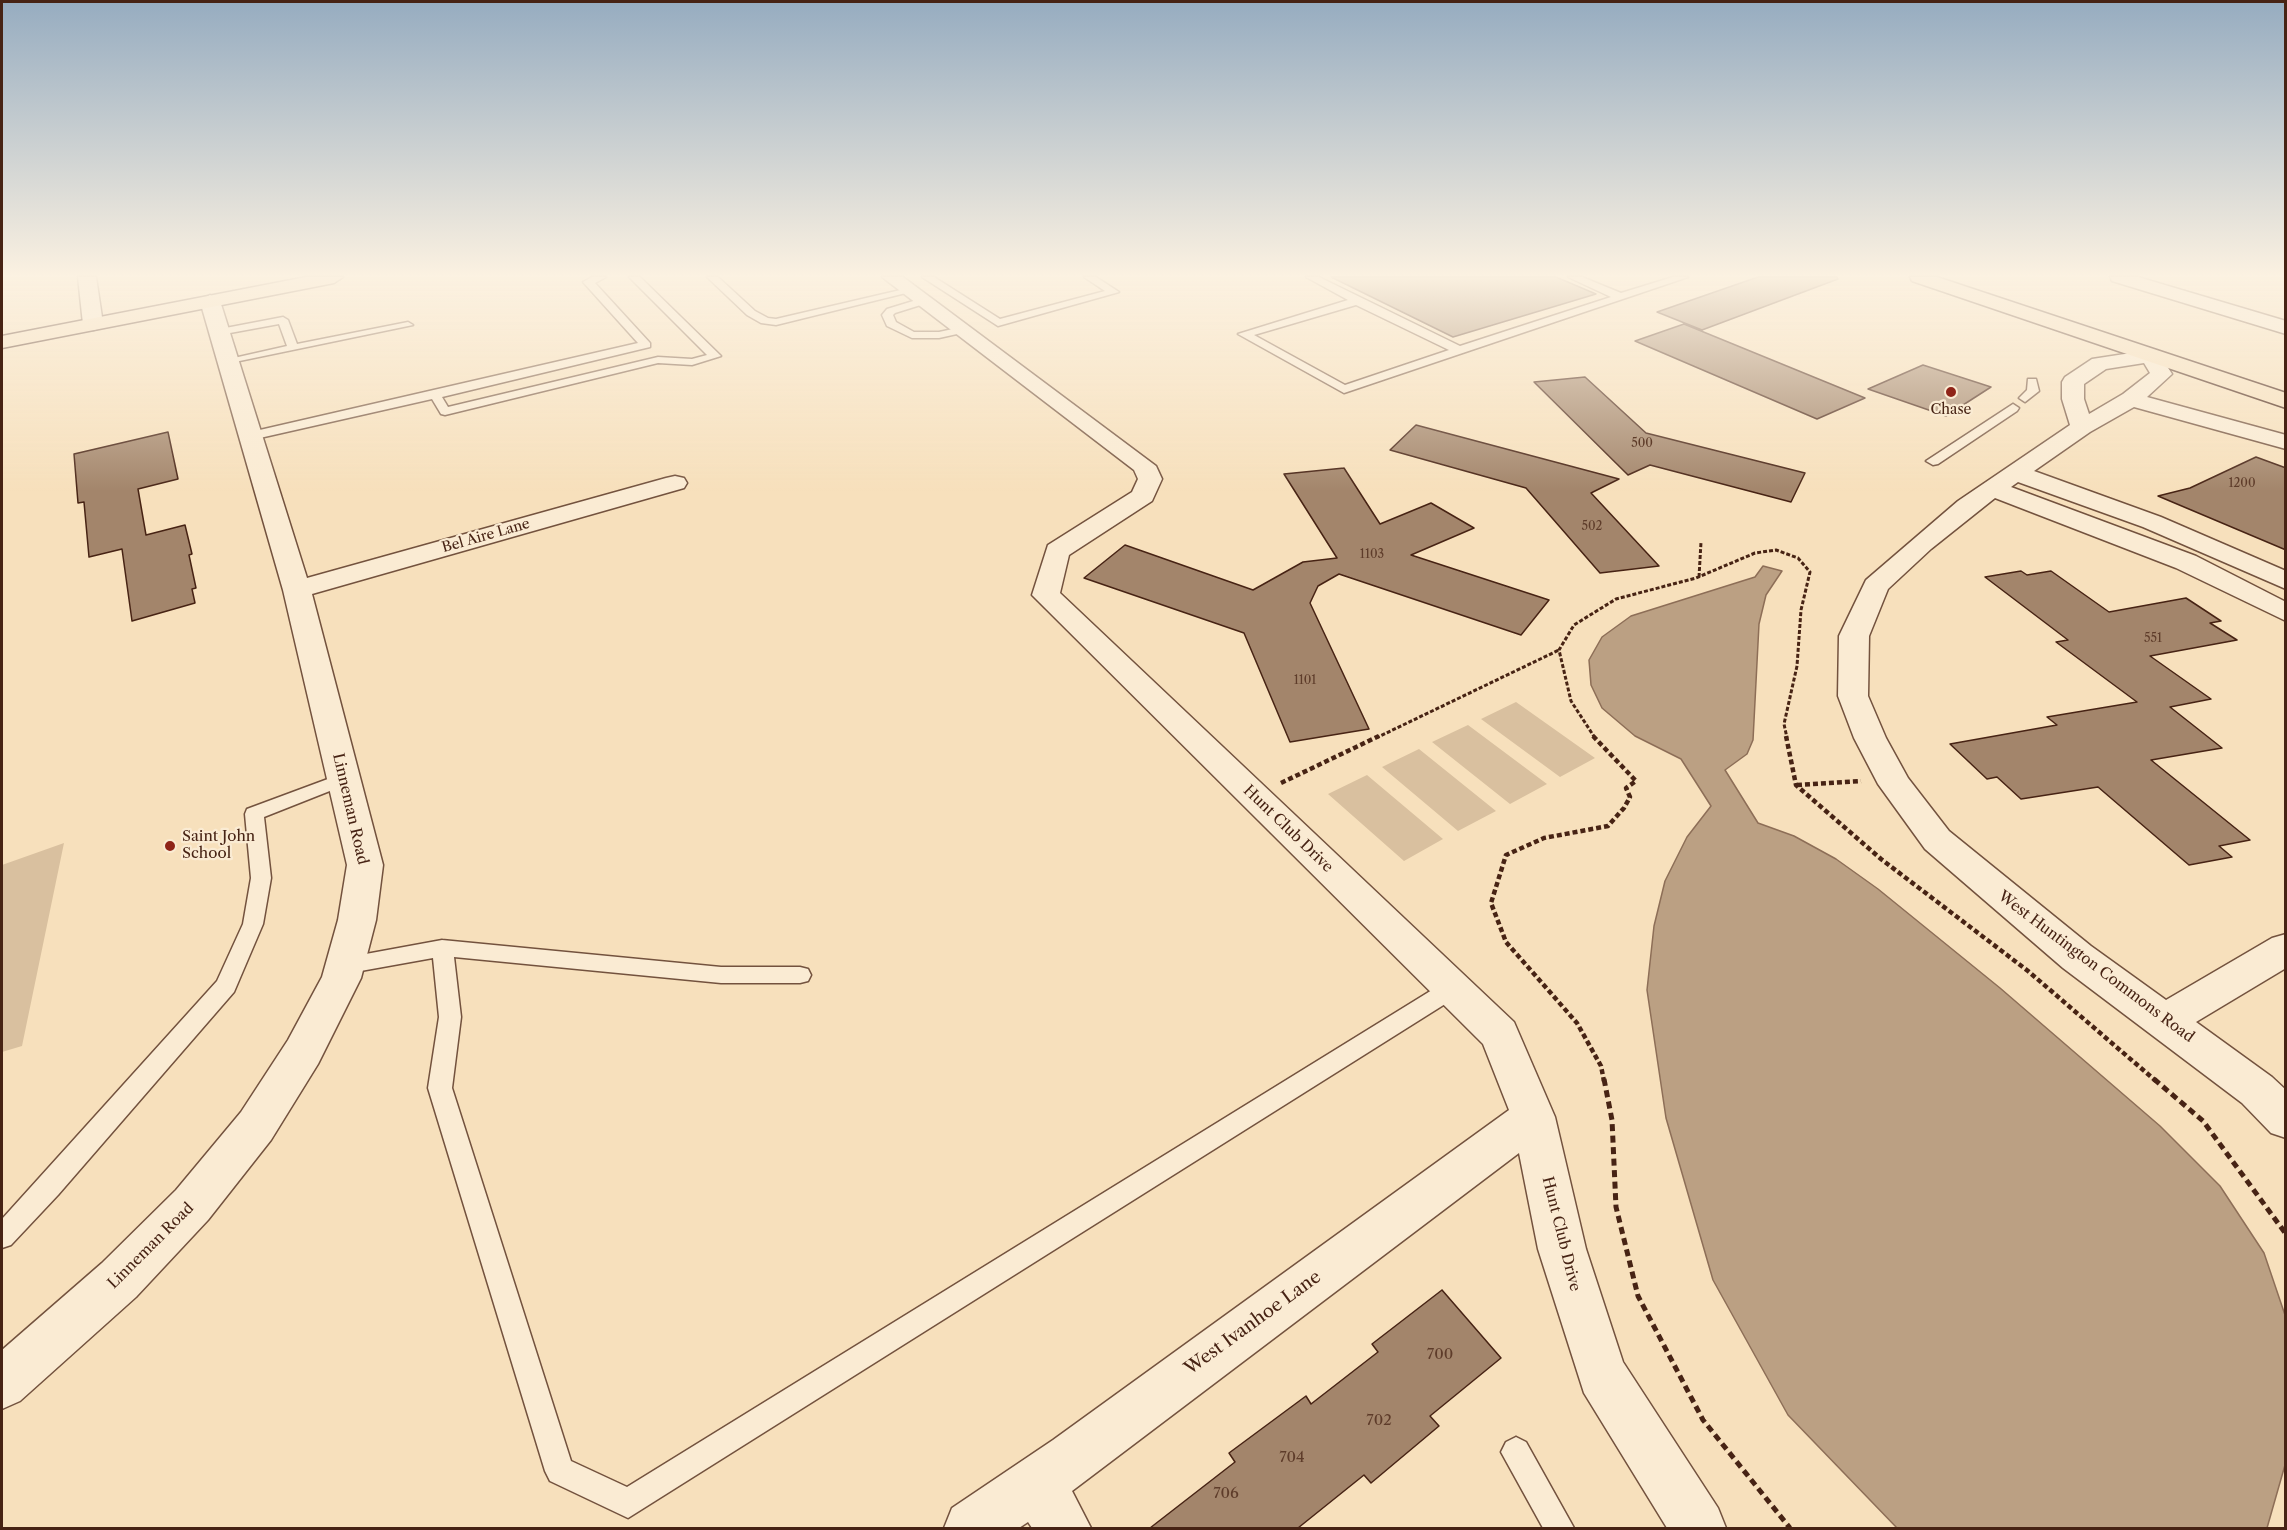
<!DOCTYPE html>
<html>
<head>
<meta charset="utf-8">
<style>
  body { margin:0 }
  #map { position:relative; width:2287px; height:1530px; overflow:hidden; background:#f7e0bc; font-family:"Libre Caslon Text",serif }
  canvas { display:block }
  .frame { position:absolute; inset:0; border:3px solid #472314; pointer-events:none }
</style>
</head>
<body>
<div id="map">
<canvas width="2287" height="1530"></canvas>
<div class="frame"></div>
</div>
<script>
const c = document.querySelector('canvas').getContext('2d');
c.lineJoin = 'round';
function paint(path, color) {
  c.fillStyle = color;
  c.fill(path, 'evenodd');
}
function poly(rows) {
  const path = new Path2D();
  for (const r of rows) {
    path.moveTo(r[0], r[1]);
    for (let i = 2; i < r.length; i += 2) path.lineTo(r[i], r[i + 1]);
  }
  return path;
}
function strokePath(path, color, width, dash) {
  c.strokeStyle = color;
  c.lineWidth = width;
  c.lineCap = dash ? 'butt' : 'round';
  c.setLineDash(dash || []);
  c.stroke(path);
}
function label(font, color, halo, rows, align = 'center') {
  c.font = font + ' "Libre Caslon Text",serif';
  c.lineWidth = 4.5;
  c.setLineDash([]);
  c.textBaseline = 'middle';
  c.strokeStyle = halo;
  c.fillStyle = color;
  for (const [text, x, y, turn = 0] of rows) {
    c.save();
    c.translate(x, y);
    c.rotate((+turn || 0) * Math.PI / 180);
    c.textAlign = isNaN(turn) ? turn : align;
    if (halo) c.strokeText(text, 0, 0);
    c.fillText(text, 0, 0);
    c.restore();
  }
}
const green = poly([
  [1516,702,1595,758,1560,777,1481,719],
  [1468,725,1547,784,1510,804,1432,742],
  [1419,749,1496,811,1458,831,1382,767],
  [1367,775,1443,839,1404,861,1328,794],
  [64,843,22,1046,2,1052,2,865]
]);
const water = poly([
  [1763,566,1782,571,1766,595,1759,624,1753,740,1747,754,1725,770,1758,823,1794,836,1836,859,1878,889,2000,988,2160,1126,2220,1186,2264,1253,2285,1315,2285,1465,2267,1528,1897,1528,1788,1415,1713,1280,1666,1118,1647,990,1654,926,1665,881,1687,837,1711,806,1681,759,1635,736,1602,708,1591,685,1589,660,1602,637,1631,616,1755,577,1763,566]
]);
const building = poly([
  [1331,277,1556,277,1596,294,1453,337,1331,277],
  [1758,277,1837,277,1838,279,1702,330,1657,312,1758,277],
  [1684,324,1865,398,1817,419,1635,341,1684,324],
  [1923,365,1991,387,1946,416,1868,389,1923,365],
  [1585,377,1646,433,1805,473,1791,502,1650,465,1628,475,1534,382,1585,377],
  [1416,425,1619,479,1591,493,1659,566,1600,573,1526,488,1390,450,1416,425],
  [168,432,178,479,138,489,146,535,185,525,192,554,189,555,196,588,192,589,195,603,132,621,122,549,89,557,84,502,78,503,74,454,168,432],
  [2256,457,2286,468,2286,550,2158,496,2190,488,2256,457],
  [1344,468,1380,524,1431,503,1474,528,1411,555,1549,600,1521,635,1339,574,1318,586,1310,603,1369,729,1290,742,1244,633,1084,578,1125,545,1253,590,1303,562,1337,558,1284,474,1344,468],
  [2021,571,2027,575,2051,571,2109,612,2186,598,2221,621,2210,623,2237,640,2150,656,2211,699,2170,707,2222,748,2151,760,2250,840,2219,846,2232,857,2189,865,2098,787,2021,799,1997,777,1987,779,1950,744,2057,725,2047,717,2137,702,2056,642,2068,640,1985,577,2021,571],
  [1442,1290,1501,1358,1430,1416,1439,1426,1371,1483,1364,1475,1298,1528,1150,1528,1235,1462,1229,1453,1306,1396,1311,1404,1378,1352,1372,1344,1442,1290]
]);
const pathFar2 = poly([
  [1699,577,1701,542],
  [1376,738,1559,650],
  [1595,738,1571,701,1559,650,1574,625,1616,599,1696,578,1755,553,1776,550,1798,558,1810,572,1801,610,1797,666,1784,724,1787,738]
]);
const pathFar1 = poly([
  [1593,736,1636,781,1626,788,1630,797,1624,808,1608,826,1544,838,1506,855,1491,903,1506,942,1577,1023,1601,1066,1604,1081],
  [1786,736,1796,785,1881,859,2028,971,2156,1081],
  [1281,783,1379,736],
  [1797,785,1861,781]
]);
const path = poly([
  [1604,1079,1612,1120,1616,1207,1638,1296,1703,1420,1790,1528],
  [2154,1079,2203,1121,2286,1234]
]);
const lane = poly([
  [592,277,606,277,595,283,650,343,650,347,442,397,448,407,658,357,692,359,707,355,629,277,640,277,721,356,692,365,658,363,445,415,441,414,432,399,251,440,245,436,251,432,638,343,583,282,592,277],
  [707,277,718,277,755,311,768,318,776,319,909,288,914,291,776,325,761,323,747,315,707,277],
  [922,277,934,277,1000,319,1105,291,1084,277,1096,277,1119,292,998,326,922,277],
  [1306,277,1319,277,1460,346,1611,297,1568,277,1582,277,1621,293,1673,277,1688,277,1344,393,1238,334,1348,300,1306,277],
  [1356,305,1449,350,1345,385,1254,335,1356,305],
  [923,298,928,301,927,303,895,313,893,315,896,322,914,332,939,332,962,327,968,330,966,332,939,338,912,338,887,326,882,315,887,309,923,298],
  [283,317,288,320,297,344,408,322,413,325,225,364,225,360,287,346,279,324,219,335,215,334,215,330,283,317],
  [2028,379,2036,379,2039,391,2025,402,2019,398,2027,390,2028,379],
  [2013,404,2019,408,2017,411,1938,464,1933,465,1926,461,2013,404],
  [344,773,350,775,353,779,350,783,264,817,271,878,263,924,234,992,58,1195,11,1245,2,1248,2,1219,217,981,243,924,251,878,245,814,247,809,344,773],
  [442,940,721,967,800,967,808,969,811,975,808,981,800,983,721,983,454,957,461,1017,452,1088,571,1461,627,1487,1445,982,1453,979,1461,982,1464,988,1461,994,628,1518,550,1481,545,1471,428,1088,439,1017,433,958,344,974,336,972,333,966,336,960,344,958,442,940],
  [1516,1437,1526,1442,1574,1528,1543,1528,1501,1452,1506,1442,1516,1437]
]);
const street = poly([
  [78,277,96,277,103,324,100,328,93,330,86,328,83,324,78,277],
  [882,277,903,277,1156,466,1162,479,1152,501,1069,555,1060,593,1514,1022,1555,1117,1586,1249,1623,1362,1718,1508,1726,1528,1667,1528,1584,1393,1538,1249,1519,1153,1072,1491,1091,1528,1032,1528,1028,1522,1019,1528,944,1528,952,1508,1053,1440,1509,1110,1483,1044,1032,595,1048,545,1132,492,1138,479,1134,470,882,277],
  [2110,277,2138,277,2286,321,2286,334,2112,281,2110,277],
  [210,295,220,301,307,578,666,478,675,476,684,478,687,483,684,488,312,594,383,865,376,920,361,978,318,1064,271,1140,208,1220,136,1297,20,1401,2,1409,2,1350,102,1263,176,1190,241,1112,288,1040,322,977,338,920,347,865,283,590,200,301,210,295],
  [2151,350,2158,352,2172,374,2147,397,2286,435,2286,449,2134,407,2090,432,2034,471,2161,517,2286,571,2286,589,2143,527,2018,482,2011,487,2196,556,2286,602,2286,621,2176,568,1995,498,1931,549,1888,589,1869,636,1868,696,1886,738,1908,778,1949,831,2091,946,2166,1000,2272,938,2286,934,2286,968,2196,1022,2272,1077,2286,1090,2286,1138,2271,1133,2242,1103,2063,968,1925,849,1878,784,1854,738,1838,696,1839,636,1866,580,1958,501,2070,425,2062,399,2062,382,2065,377,2092,359,2151,350],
  [2144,363,2150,373,2123,394,2089,414,2084,399,2084,384,2106,369,2144,363]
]);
const primary = poly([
  [306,277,343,277,334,283,2,348,2,336,306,277],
  [1910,277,1937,277,2286,393,2286,408,1912,281,1910,277]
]);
const markers = [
  [1951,392,6,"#8f2418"],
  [170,846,6,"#8f2418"]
];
const numberNames = [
  ["500",1642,444],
  ["1200",2242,484],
  ["502",1592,527],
  ["1103",1372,555],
  ["551",2153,639],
  ["1101",1305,681]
];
const farPoinames = [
  ["Chase",1951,410]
];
const farStreetnames = [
  ["Bel Aire Lane",486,536,-16]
];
const streetNames = [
  ["Linneman Road",350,809,77],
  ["Hunt Club Drive",1288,829,44],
  ["West Huntington Commons Road",2096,967,37],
  ["Hunt Club Drive",1561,1234,76],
  ["Linneman Road",151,1246,-45]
];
const poiNames = [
  ["Saint John",182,837],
  ["School",182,854]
];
const nearNumbernames = [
  ["700",1440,1355],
  ["702",1379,1421],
  ["704",1292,1458],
  ["706",1226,1494]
];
const nearStreetnames = [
  ["West Ivanhoe Lane",1253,1323,-36]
];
paint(green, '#d9c09f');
paint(water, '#bba083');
strokePath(water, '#8d6e57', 1.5);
paint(building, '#a3856b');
strokePath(building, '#472314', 1.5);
strokePath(lane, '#73523e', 3);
strokePath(street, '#73523e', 3);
strokePath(primary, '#472314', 3);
strokePath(pathFar2, '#472314', 3, [4, 2]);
strokePath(pathFar1, '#472314', 4.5, [5, 3]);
strokePath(path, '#472314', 5, [7, 4.5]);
paint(lane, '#faebd3');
paint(street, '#faebd3');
paint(primary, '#f7e0bc');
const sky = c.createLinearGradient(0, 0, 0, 491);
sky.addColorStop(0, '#96acc0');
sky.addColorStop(0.56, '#fbf1e1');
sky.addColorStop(1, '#fbf1e100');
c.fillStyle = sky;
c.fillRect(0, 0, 2287, 491);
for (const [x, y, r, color] of markers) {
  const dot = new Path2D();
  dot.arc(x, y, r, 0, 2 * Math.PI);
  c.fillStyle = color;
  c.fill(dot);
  strokePath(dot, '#faebd3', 2);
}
label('12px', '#5e3c2a', null, numberNames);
label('14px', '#472314', '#faebd3', farPoinames);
label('14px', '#472314', '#faebd3', farStreetnames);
label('15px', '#472314', '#faebd3', streetNames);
label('15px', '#472314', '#faebd3', poiNames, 'left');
label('15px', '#5e3c2a', null, nearNumbernames);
label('18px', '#472314', '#faebd3', nearStreetnames);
</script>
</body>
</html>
